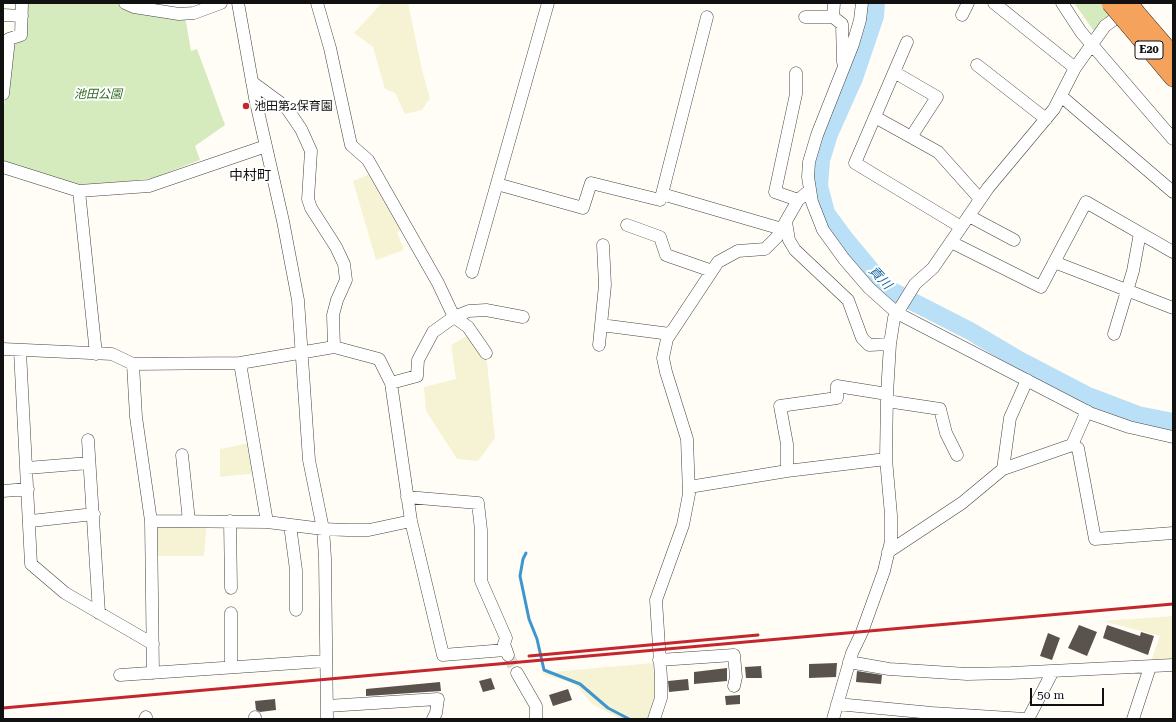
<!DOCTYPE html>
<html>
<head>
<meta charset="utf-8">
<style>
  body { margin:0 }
  #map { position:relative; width:1176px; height:722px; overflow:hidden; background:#fffdf5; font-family:"Roboto Serif",serif }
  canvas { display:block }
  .frame { position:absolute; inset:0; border:4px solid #111; pointer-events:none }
  .scale { position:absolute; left:1030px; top:688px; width:74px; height:18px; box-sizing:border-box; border:2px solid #111; border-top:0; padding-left:5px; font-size:12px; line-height:14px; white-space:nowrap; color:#111; -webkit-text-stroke:3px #fff; paint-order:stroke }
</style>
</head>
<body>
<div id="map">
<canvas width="1176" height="722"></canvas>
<div class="frame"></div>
<div class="scale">50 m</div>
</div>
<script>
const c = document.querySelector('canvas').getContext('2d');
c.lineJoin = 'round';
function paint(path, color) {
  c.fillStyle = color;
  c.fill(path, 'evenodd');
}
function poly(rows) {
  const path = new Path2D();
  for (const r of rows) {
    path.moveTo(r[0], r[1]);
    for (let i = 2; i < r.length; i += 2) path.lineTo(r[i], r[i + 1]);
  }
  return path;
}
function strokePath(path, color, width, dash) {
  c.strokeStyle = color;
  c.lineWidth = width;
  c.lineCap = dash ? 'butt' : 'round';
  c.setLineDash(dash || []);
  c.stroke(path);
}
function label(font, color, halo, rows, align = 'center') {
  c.font = font + ' "Roboto Serif","Noto Sans JP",serif';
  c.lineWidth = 4;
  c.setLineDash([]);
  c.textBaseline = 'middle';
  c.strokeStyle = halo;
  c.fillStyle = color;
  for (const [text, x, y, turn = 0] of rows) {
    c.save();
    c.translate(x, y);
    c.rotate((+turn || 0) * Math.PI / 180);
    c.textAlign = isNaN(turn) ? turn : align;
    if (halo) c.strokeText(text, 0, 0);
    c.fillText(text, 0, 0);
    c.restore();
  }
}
const farmland = poly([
  [382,3,408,3,422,70,430,98,422,110,405,114,395,93,385,89,373,47,354,33],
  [375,172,407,228,397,232,404,250,376,260,353,181],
  [472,333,486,353,495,438,478,461,457,459,426,411,424,387,456,379,451,345],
  [254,442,259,473,220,477,220,449],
  [151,521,207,521,204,556,151,556],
  [1173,616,1173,659,1151,661,1160,636,1103,621],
  [653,663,656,696,648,719,618,718,592,704,578,687,572,683,540,673]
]);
const green = poly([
  [25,3,114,3,136,12,185,16,191,51,197,49,225,125,195,146,200,160,153,178,79,188,7,163,3,160,3,115,11,47,24,39],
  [1074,3,1128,3,1094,31]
]);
const stream = poly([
  [526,553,523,559,520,576,529,619,537,639,544,670,580,684,608,708,629,719]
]);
const river = poly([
  [876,3,875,16,854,78,829,134,821,160,819,186,826,213,845,239,886,288,970,331,1019,360,1088,396,1138,415,1173,422]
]);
const building = poly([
  [1079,625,1097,632,1087,656,1068,648],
  [1107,625,1140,636,1141,632,1154,636,1148,655,1103,638],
  [1048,633,1060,638,1052,660,1040,656],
  [837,663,836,677,809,678,809,664],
  [761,666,762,678,746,678,745,667],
  [727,668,727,681,694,684,694,672],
  [857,671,882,675,881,684,856,682],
  [491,678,495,689,483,692,479,681],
  [688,679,689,690,669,692,668,681],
  [440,682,441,691,366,696,366,689],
  [568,689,572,700,553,706,549,695],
  [740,695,740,704,726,705,725,696],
  [275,699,276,710,260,712,256,710,255,701]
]);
const minorTunnel = poly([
  [508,655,517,673]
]);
const minor = poly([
  [125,3,134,7,179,14,194,13,221,3],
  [238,3,255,98,283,221,298,300,309,460,323,529,325,558,327,719],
  [317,3,330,48,351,145,368,160,438,283,454,317,468,327,486,353],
  [862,3,860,20,853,44,817,135,809,162,808,177,812,202,823,230,844,259,869,288,897,313,1092,414,1129,427,1173,437],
  [994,3,1075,68],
  [1062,3,1081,32,1173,139],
  [3,15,22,16],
  [962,15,968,3],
  [805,17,833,17,842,24,843,62],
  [833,17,834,3],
  [907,42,855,163,961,227],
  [977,65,1046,119],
  [894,72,937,97,911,137],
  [796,73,796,94,775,192,798,200],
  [252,82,286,107,301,129,311,151,308,199,311,208,336,247,344,264,346,280,337,300,333,315,334,347],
  [3,94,9,39,21,35,22,3],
  [1061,96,1173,192],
  [875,117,938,152,980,199],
  [3,167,79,191,149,186,266,146],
  [497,184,583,208,591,183,660,200,662,194,782,229],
  [79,191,96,354],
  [662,194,707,17],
  [969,216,1014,240],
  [786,222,789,240,795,250,848,300,862,338,869,345,890,344],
  [627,225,660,237,666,255,712,271],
  [951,242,1041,287,1086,202,1173,252],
  [1054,262,1173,308],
  [472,272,548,3],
  [601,325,670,334],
  [1114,334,1133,271,1140,233],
  [599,345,605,285,603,245],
  [3,349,112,354,133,364,240,363,334,347,379,359,391,383,411,521,443,655,505,650],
  [20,351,31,564,65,593,153,644],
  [240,363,267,522],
  [133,364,136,417,151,521,153,673],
  [391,383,417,376,418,360,433,332,454,317,469,311,486,310,523,317],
  [887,401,940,409,946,433,957,455],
  [88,440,99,613],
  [1072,445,1087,411],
  [182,455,189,521],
  [27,468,89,463],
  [1003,469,1072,445,1078,448,1095,539,1173,533],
  [787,471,787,444,780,406,837,398,837,386,887,394],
  [689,487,787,471,886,459],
  [3,491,28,489],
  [407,497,478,503,481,530,481,581,506,638,504,644,508,655],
  [31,521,94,514],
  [151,521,267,522,323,529,347,530,369,530,411,521],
  [230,521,231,588],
  [290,525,296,570,296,610],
  [888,552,962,503,1003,469,1010,418,1027,380],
  [231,613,231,667],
  [659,660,734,655,736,677,734,686],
  [849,662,889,669,967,674,1011,673,1173,665],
  [517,673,536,706,536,719],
  [120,675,325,661],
  [837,704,932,713,1025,719],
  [327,706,438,699,436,713,433,719],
  [255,717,255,719],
  [145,719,146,717],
  [654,719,661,698,661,678,656,600,683,525,689,494,687,439,666,372,663,358,667,339,718,262,738,251,765,249,777,237,798,200,809,191],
  [833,719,852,653,862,632,884,571,891,541,891,515,886,459,887,394,890,344,894,318,915,284,933,268,988,188,1054,109,1075,68,1105,26,1126,11],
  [1028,719,1053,671],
  [1133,719,1150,667]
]);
const highway = poly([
  [1137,13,1173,55],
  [1126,22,1173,78]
]);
const rail = poly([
  [529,656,758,635],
  [3,708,1173,604]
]);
const highwayBridge = poly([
  [1110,3,1126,22],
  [1129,3,1137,13]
]);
const markers = [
  [246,106,4,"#c4262e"]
];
const shields = [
  [1149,50,28]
];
const shieldNames = [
  ["E20",1149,50]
];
const parkNames = [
  ["池田公園",98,94]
];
const poiNames = [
  ["池田第2保育園",254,106]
];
const waterNames = [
  ["貢川",880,278,47]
];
const quarterNames = [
  ["中村町",250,176]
];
paint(farmland, '#f6f3d4');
paint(green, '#d5ebbd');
strokePath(stream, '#3f96cf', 3);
strokePath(river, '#b9e0f7', 18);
paint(building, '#5a524d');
strokePath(minorTunnel, '#dbdad3', 12, [12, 6]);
strokePath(minor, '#444', 13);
strokePath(highway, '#222', 18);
strokePath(minor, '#fff', 12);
strokePath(highway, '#f5a25d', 17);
strokePath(rail, '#c4262e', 3);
strokePath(highwayBridge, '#222', 18, []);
strokePath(highwayBridge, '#f5a25d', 17);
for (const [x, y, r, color] of markers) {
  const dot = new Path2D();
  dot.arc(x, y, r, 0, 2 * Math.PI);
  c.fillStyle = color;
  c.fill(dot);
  strokePath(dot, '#fff', 1.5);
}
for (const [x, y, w] of shields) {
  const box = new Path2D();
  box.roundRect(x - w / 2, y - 9, w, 18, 3);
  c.fillStyle = '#fff';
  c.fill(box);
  strokePath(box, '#111', 1);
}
label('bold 11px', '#111', null, shieldNames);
label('italic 12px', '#2f6b1f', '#fff', parkNames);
label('12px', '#111', '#fff', poiNames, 'left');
label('italic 13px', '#1768a6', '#fff', waterNames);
label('14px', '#111', '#fff', quarterNames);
</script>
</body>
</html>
